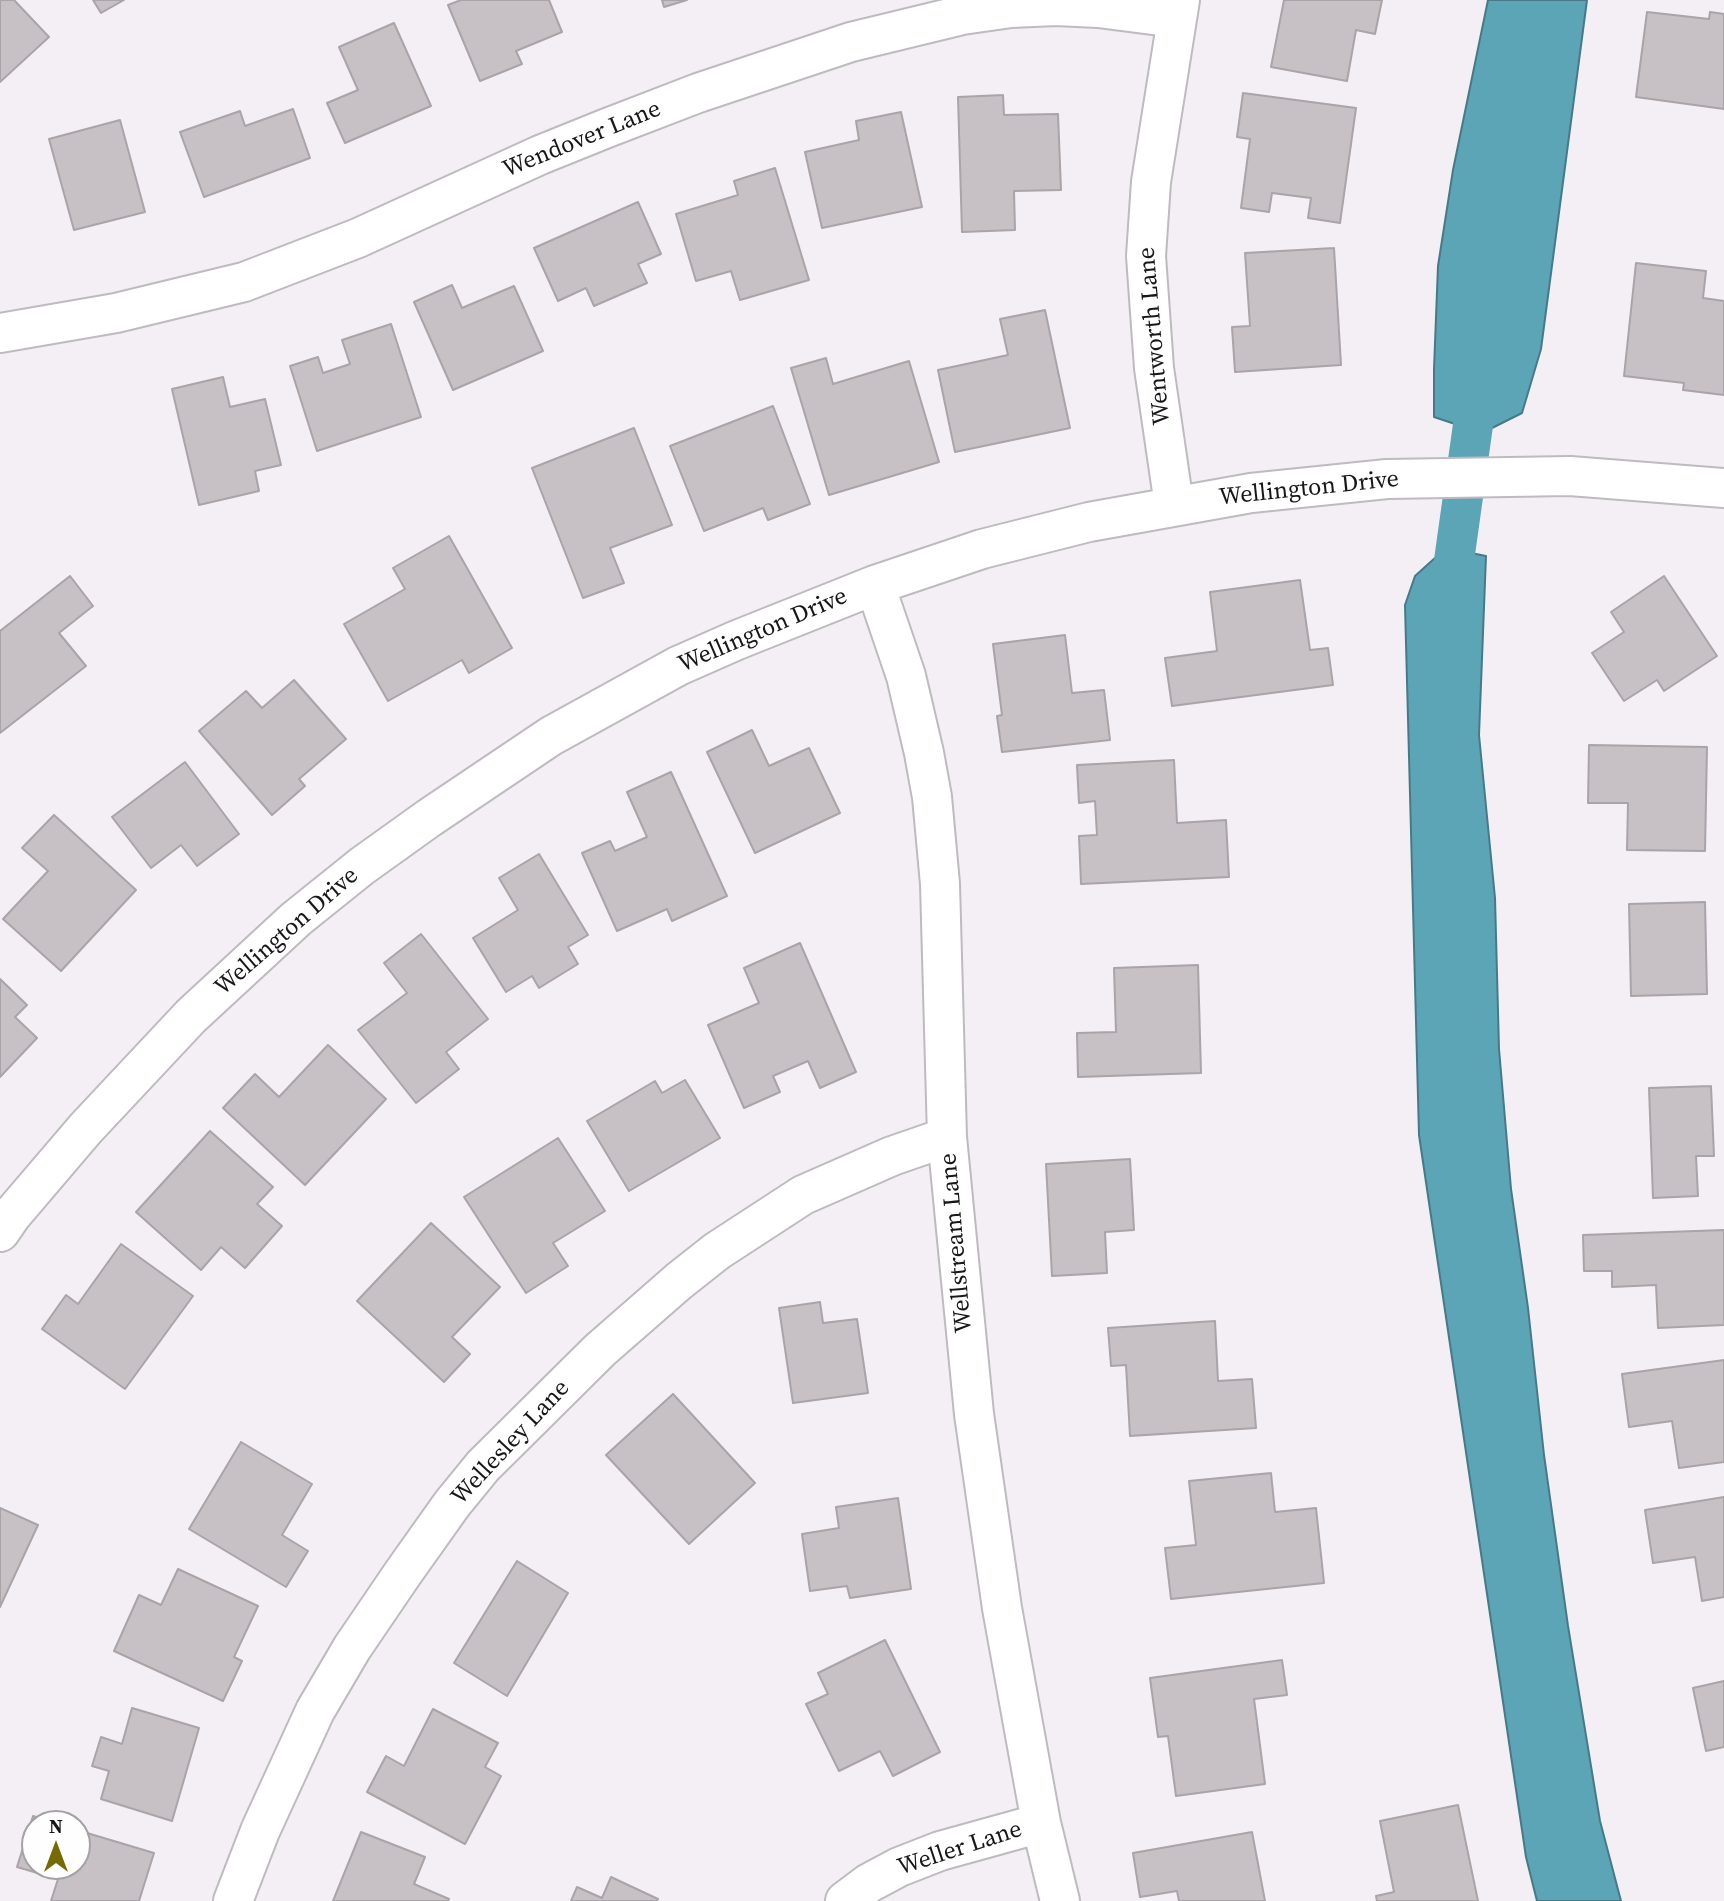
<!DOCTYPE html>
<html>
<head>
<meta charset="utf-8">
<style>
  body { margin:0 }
  #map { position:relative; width:1724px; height:1901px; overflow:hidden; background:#f4eff5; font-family:"Source Serif 4",serif }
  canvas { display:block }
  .north { position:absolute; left:21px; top:1810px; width:70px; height:70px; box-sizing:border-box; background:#fffeff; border:2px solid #a3a1a3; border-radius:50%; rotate:0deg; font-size:19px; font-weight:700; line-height:28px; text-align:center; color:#181618 }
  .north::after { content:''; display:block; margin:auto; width:24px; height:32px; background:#766a03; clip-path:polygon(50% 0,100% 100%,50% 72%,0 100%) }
</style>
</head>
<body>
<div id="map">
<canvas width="1724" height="1901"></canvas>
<div class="north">N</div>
</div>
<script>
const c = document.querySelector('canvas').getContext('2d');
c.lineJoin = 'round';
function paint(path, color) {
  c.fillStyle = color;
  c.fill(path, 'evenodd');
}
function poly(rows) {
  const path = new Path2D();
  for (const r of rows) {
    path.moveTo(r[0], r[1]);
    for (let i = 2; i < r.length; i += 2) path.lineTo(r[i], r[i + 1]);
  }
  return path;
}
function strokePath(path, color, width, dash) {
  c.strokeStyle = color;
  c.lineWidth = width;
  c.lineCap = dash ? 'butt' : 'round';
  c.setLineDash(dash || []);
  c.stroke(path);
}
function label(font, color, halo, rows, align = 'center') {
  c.font = font + ' "Source Serif 4",serif';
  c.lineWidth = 6;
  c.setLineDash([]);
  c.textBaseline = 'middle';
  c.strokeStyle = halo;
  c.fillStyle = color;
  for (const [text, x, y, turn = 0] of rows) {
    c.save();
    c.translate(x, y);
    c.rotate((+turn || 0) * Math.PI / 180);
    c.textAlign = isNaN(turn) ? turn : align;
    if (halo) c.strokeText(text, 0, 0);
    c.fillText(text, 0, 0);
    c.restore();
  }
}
const water = poly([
  [1488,0,1587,0,1541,349,1522,413,1482,433,1434,417,1434,369,1438,266,1453,170,1488,0],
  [1446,548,1486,556,1479,735,1495,898,1499,1049,1511,1189,1528,1308,1544,1455,1568,1626,1600,1821,1621,1901,1537,1901,1526,1857,1419,1135,1405,605,1415,576,1446,548]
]);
const canal = poly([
  [1452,605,1452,575,1480,375]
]);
const building = poly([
  [0,0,14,0,49,37,0,82,0,0],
  [93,0,124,0,101,13,93,0],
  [461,0,549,0,562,32,516,51,522,64,480,81,448,5,461,0],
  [662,0,687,0,664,7,662,0],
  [1284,0,1382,0,1375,34,1356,30,1347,81,1271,67,1284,0],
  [1647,12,1709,19,1710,12,1724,14,1724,109,1636,97,1647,12],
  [394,23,431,106,345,143,327,103,358,90,339,47,394,23],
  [1243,93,1356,108,1340,223,1308,218,1311,198,1272,193,1269,212,1241,208,1250,139,1237,137,1243,93],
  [1003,95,1004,115,1058,114,1061,190,1014,191,1015,230,962,232,958,97,1003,95],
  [293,109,310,158,204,197,180,132,240,111,245,126,293,109],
  [901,112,922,207,822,228,805,152,859,140,856,121,901,112],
  [120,120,145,212,74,230,49,139,120,120],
  [775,168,809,280,740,300,731,271,696,281,676,214,738,195,734,181,775,168],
  [638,202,661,254,638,264,647,283,594,306,586,288,558,301,534,248,638,202],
  [1334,248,1341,365,1235,372,1232,327,1250,326,1245,253,1334,248],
  [1636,263,1706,271,1703,298,1724,301,1724,395,1683,390,1684,383,1624,376,1636,263],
  [452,285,462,308,514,286,543,351,453,390,414,302,452,285],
  [1045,310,1070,428,955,452,938,370,1008,355,1000,319,1045,310],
  [391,324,421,417,317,451,290,366,318,357,323,373,350,364,342,340,391,324],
  [826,358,833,384,909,361,939,462,829,495,791,368,826,358],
  [223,377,230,407,265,399,281,465,255,471,259,491,199,505,172,389,223,377],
  [773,406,810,504,768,520,763,508,704,531,670,446,773,406],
  [634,428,672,525,610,548,624,583,583,598,532,468,634,428],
  [449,536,512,648,469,673,462,660,388,701,344,624,405,589,393,568,449,536],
  [70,576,93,606,59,633,86,666,0,733,0,631,70,576],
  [1664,576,1717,656,1664,691,1657,680,1624,701,1592,653,1624,632,1611,612,1664,576],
  [1300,580,1310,650,1328,648,1333,685,1172,706,1165,658,1217,651,1210,592,1300,580],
  [1065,635,1072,693,1104,690,1110,740,1002,752,997,716,1002,715,993,644,1065,635],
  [294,680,346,739,299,779,305,786,272,815,199,731,246,691,262,708,294,680],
  [752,730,769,766,809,748,840,813,755,853,707,752,752,730],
  [1589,745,1707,747,1705,851,1627,850,1628,803,1588,803,1589,745],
  [1174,760,1177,823,1226,820,1229,877,1081,884,1079,836,1097,835,1095,801,1079,803,1077,765,1174,760],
  [185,762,239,834,197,866,181,845,151,868,112,817,185,762],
  [671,772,727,896,672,921,667,909,617,931,582,853,610,841,615,851,647,837,627,792,671,772],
  [54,815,136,890,61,971,3,919,48,871,22,848,54,815],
  [539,854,588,935,568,947,578,964,539,988,532,976,506,992,473,938,518,910,499,878,539,854],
  [1705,902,1707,994,1631,996,1629,904,1705,902],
  [421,934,488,1019,446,1052,459,1069,416,1103,358,1030,407,993,384,963,421,934],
  [800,943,856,1072,820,1088,808,1061,773,1076,780,1092,744,1108,708,1025,759,1003,744,968,800,943],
  [1198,965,1201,1073,1078,1077,1077,1033,1116,1032,1114,968,1198,965],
  [0,979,27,1005,15,1017,37,1038,0,1077,0,979],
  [328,1045,386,1099,305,1185,223,1108,255,1074,279,1097,328,1045],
  [685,1080,720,1138,629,1191,587,1121,655,1081,662,1093,685,1080],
  [1711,1086,1714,1156,1696,1156,1698,1196,1653,1198,1649,1088,1711,1086],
  [210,1131,273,1187,257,1204,282,1226,245,1268,221,1247,201,1270,136,1212,210,1131],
  [558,1138,605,1211,553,1243,568,1266,526,1293,464,1197,558,1138],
  [1130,1159,1134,1230,1105,1232,1107,1273,1052,1276,1046,1164,1130,1159],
  [431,1223,500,1287,452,1337,470,1354,444,1382,357,1301,431,1223],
  [1724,1230,1724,1325,1658,1328,1656,1285,1612,1287,1612,1271,1584,1271,1583,1235,1724,1230],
  [121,1244,193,1296,125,1389,42,1329,66,1295,78,1304,121,1244],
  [820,1302,823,1323,857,1319,868,1393,793,1403,779,1308,820,1302],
  [1215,1321,1218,1381,1252,1379,1256,1428,1130,1436,1126,1365,1111,1366,1108,1328,1215,1321],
  [1724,1360,1724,1462,1679,1468,1672,1421,1629,1427,1622,1374,1724,1360],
  [673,1394,755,1483,689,1544,606,1455,673,1394],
  [241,1442,312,1484,282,1535,308,1551,286,1587,189,1529,241,1442],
  [1271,1473,1275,1512,1316,1508,1324,1583,1171,1599,1165,1548,1196,1545,1189,1481,1271,1473],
  [1724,1497,1724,1597,1702,1601,1695,1557,1653,1563,1645,1510,1724,1497],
  [898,1498,911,1589,850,1598,847,1586,810,1591,802,1534,839,1528,836,1507,898,1498],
  [0,1508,38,1525,0,1607,0,1508],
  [517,1561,568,1593,507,1696,454,1663,517,1561],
  [178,1569,258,1606,234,1657,242,1661,223,1701,114,1651,139,1595,161,1605,178,1569],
  [885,1640,940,1752,893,1776,880,1751,839,1771,806,1704,828,1694,818,1673,885,1640],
  [1282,1660,1287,1695,1254,1699,1265,1784,1176,1796,1168,1736,1158,1737,1150,1678,1282,1660],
  [1724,1681,1724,1747,1706,1751,1693,1688,1724,1681],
  [132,1708,199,1728,172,1821,101,1799,109,1771,92,1766,101,1737,122,1744,132,1708],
  [433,1709,498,1743,485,1767,501,1776,465,1844,367,1792,386,1756,404,1766,433,1709],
  [1458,1805,1478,1901,1377,1901,1376,1896,1394,1892,1380,1821,1458,1805],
  [33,1816,59,1824,35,1824,35,1866,77,1866,77,1830,154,1853,139,1901,51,1901,58,1879,17,1867,33,1816],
  [361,1832,425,1857,414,1884,449,1899,448,1901,333,1901,361,1832],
  [1252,1832,1265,1901,1179,1901,1177,1891,1140,1897,1133,1853,1252,1832],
  [611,1877,658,1899,657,1901,571,1901,577,1887,602,1898,611,1877]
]);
const minor = poly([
  [0,333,116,313,244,282,358,238,540,155,607,128,698,93,851,42,962,15,1011,8,1056,6,1098,8,1176,18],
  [1174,505,1154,368,1146,256,1151,182,1180,0],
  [875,585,906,676,924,753,932,797,940,884,947,1137,974,1414,1002,1608,1041,1823,1060,1901],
  [0,1232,11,1216,86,1128,191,1016,296,919,362,866,429,818,551,736,678,666,737,640,875,585,982,549,1089,522,1251,493,1387,479,1570,476,1724,488],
  [233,1901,260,1831,315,1711,352,1648,403,1573,452,1504,483,1466,600,1350,679,1281,717,1251,803,1195,892,1156,947,1137],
  [845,1901,869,1883,899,1867,940,1851,1041,1823]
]);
const streetNames = [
  ["Wendover Lane",582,140,-22],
  ["Wentworth Lane",1155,336,-95],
  ["Wellington Drive",1309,489,-6],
  ["Wellington Drive",763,631,-23],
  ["Wellington Drive",287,932,-41],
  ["Wellstream Lane",957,1243,-95],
  ["Wellesley Lane",511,1443,-47],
  ["Weller Lane",960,1849,-18]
];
paint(water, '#5ba5b7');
strokePath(water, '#477a87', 2);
strokePath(canal, '#5ba5b7', 40);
paint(building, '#c7c1c5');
strokePath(building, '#aaa3a8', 2);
strokePath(minor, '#bfbac0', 42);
strokePath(minor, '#fff', 38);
label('24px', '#181618', '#fffeff', streetNames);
</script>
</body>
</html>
